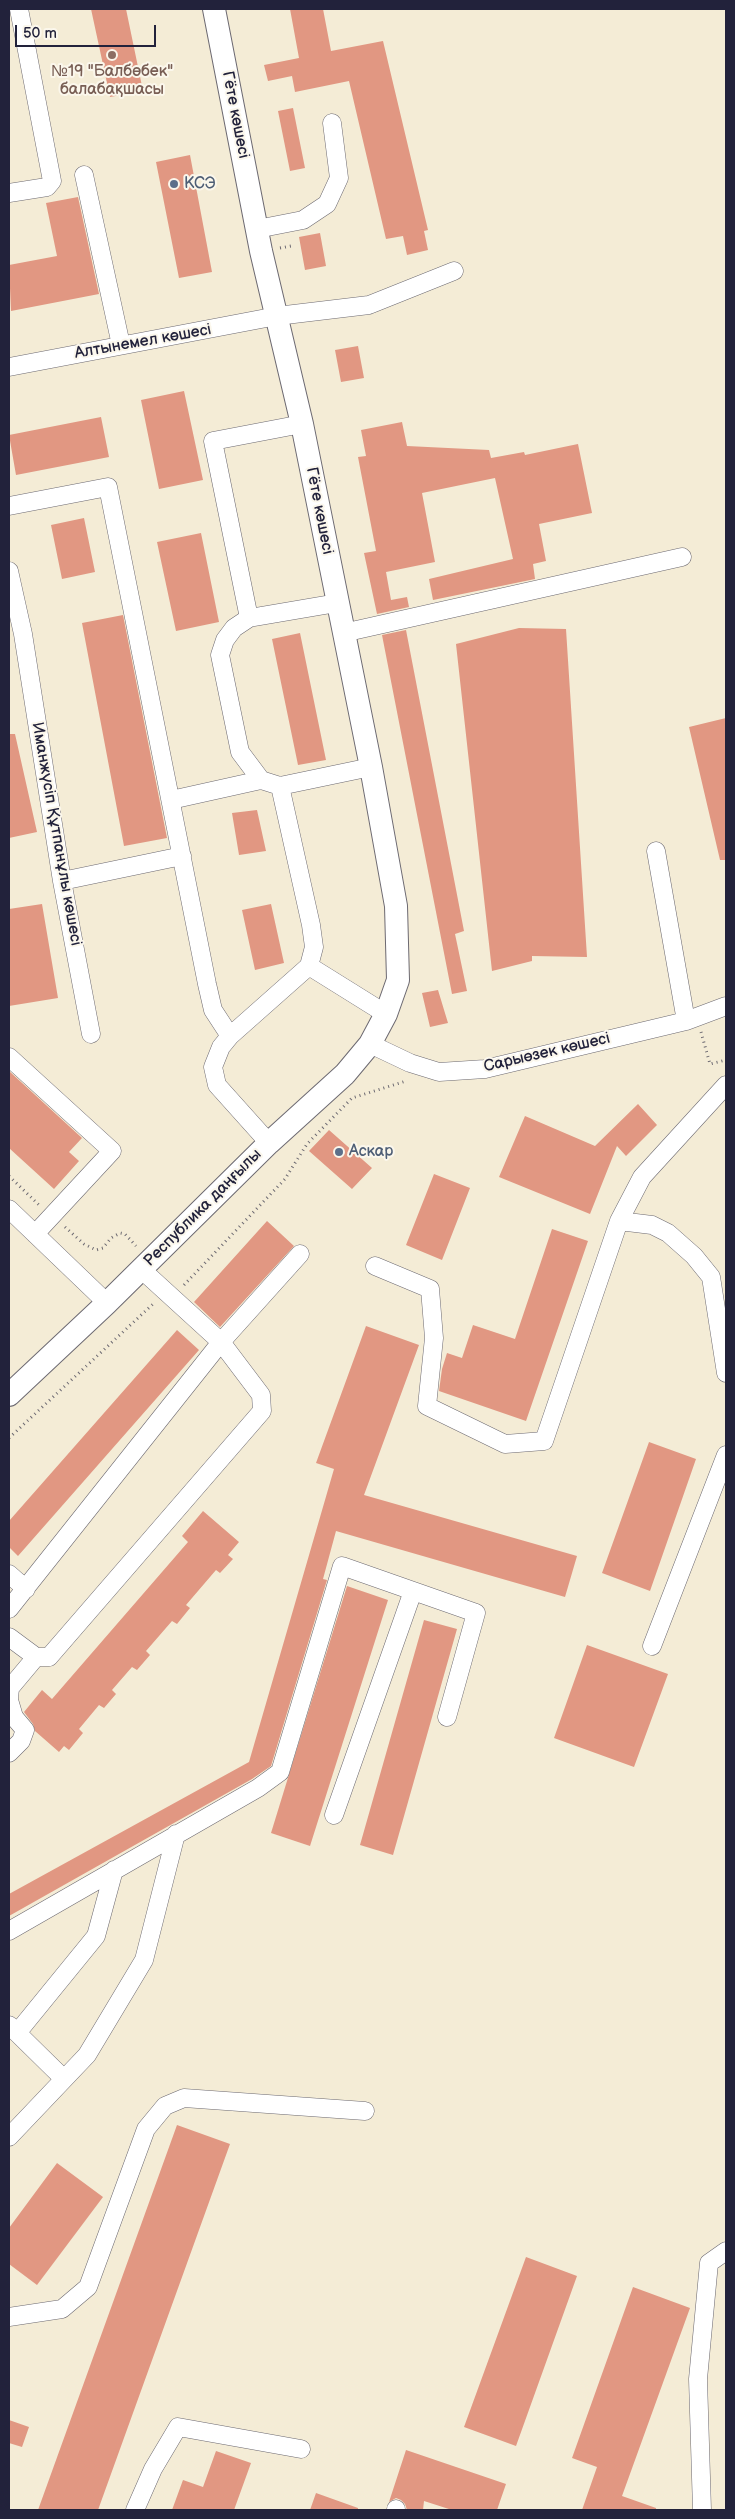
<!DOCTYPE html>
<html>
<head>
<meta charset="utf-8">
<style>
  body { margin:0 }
  #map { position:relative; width:735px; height:2519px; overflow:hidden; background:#f4ecd6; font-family:"Balsamiq Sans",sans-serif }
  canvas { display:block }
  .frame { position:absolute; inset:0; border:10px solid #22223b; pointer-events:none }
  .scale { position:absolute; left:15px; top:25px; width:141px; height:22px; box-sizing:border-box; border:2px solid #22223b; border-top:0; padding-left:6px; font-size:15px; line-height:18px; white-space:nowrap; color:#22223b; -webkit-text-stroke:4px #fbf7ec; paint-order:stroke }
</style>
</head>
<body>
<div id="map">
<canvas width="735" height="2519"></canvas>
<div class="frame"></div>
<div class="scale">50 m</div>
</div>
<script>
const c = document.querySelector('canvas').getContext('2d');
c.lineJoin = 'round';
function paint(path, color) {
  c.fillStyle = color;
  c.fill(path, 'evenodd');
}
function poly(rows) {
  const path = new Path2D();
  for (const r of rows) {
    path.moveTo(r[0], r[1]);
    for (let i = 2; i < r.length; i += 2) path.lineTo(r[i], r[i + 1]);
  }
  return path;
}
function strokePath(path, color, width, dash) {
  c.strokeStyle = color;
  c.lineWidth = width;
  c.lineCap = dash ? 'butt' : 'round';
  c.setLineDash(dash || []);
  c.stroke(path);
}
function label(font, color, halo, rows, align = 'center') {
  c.font = font + ' "Balsamiq Sans",sans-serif';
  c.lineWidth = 4;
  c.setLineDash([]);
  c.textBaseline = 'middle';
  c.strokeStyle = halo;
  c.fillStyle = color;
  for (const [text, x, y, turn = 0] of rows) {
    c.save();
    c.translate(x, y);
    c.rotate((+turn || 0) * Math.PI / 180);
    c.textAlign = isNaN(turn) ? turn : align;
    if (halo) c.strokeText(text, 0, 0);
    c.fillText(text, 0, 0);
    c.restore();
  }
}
const building = poly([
  [91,9,126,9,143,91,110,97],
  [290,9,323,9,331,51,383,41,428,230,424,231,428,250,407,255,403,236,386,239,349,81,295,92,292,76,268,81,264,65,299,58],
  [293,108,305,168,290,171,278,111],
  [190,155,212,272,179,278,156,162],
  [78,197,99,294,11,311,9,265,57,256,46,203],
  [320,233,326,266,305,270,299,237],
  [358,346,364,378,341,382,335,350],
  [184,391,203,480,159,489,141,400],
  [101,417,109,457,16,475,9,435],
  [402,422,407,446,489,450,491,458,524,452,525,455,578,444,592,513,539,524,546,561,533,564,535,579,433,600,429,579,513,559,495,478,422,493,435,562,386,572,391,600,407,597,409,607,377,614,364,553,376,551,358,457,366,456,361,430],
  [84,518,95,572,62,579,51,525],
  [201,533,219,622,176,631,157,542],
  [123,615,167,838,124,846,82,623],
  [519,628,566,629,587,957,532,956,532,961,492,971,456,644],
  [406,630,464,931,455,934,467,991,452,994,382,635],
  [300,633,326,760,298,765,272,639],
  [726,718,726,860,720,860,689,727],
  [9,734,15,734,37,832,9,838],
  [257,810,266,851,239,855,232,813],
  [42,904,58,998,9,1006,9,909],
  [271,904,284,963,255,970,242,910],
  [438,990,448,1023,430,1027,422,993],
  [9,1071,82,1138,69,1152,79,1161,54,1189,9,1148],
  [638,1104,657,1125,626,1156,617,1146,590,1214,499,1177,525,1116,595,1146],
  [329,1130,372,1168,352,1189,309,1151],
  [434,1174,470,1188,442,1260,406,1245],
  [267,1221,294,1246,220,1327,194,1302],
  [552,1229,588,1241,526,1421,439,1391,442,1369,447,1353,462,1358,473,1325,515,1339],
  [366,1326,419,1345,364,1495,577,1556,565,1597,336,1531,323,1579,327,1580,271,1766,252,1779,9,1916,9,1894,249,1762,334,1469,316,1463],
  [177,1330,199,1350,18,1556,9,1547,9,1521],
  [649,1442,696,1459,650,1591,602,1573],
  [203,1511,239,1542,228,1555,233,1559,220,1573,216,1570,186,1605,190,1608,177,1624,172,1621,146,1651,150,1655,137,1670,132,1667,112,1690,116,1694,104,1708,99,1705,79,1729,83,1733,69,1750,64,1746,59,1752,35,1731,33,1724,24,1712,42,1690,52,1699,188,1542,182,1536],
  [347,1586,388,1600,310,1846,271,1833],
  [424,1620,457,1629,393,1855,360,1845],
  [587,1645,668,1674,634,1767,554,1738],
  [177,2125,230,2144,98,2510,38,2510],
  [57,2163,103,2197,37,2285,9,2264,9,2228],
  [526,2257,577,2276,516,2446,464,2427],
  [633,2287,690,2308,622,2496,656,2508,656,2510,582,2510,597,2467,572,2458],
  [9,2420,29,2427,22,2447,9,2443],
  [406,2450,506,2484,497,2510,452,2510,424,2501,423,2510,407,2510,405,2504,401,2500,396,2498,389,2502],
  [216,2451,251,2463,234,2510,172,2510,183,2480,203,2487],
  [316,2493,358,2508,358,2510,310,2510]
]);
const path = poly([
  [280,248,291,246],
  [701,1032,710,1064,726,1060],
  [9,1176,39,1205],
  [65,1227,84,1244,96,1250,103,1248,111,1238,120,1233,125,1234,136,1246],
  [184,1285,285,1179,307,1144,352,1098,406,1081],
  [9,1438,153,1304]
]);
const minor = poly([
  [84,175,121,345],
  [9,193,47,187,52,181,19,9],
  [257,229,303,220,327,204,339,178,332,123],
  [9,367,277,316,369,305,454,271],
  [302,424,213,441,249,618,234,628,225,640,220,655,240,752,261,780,280,786,311,925,314,947,309,966,386,1014],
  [9,506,108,487,207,984,213,1010,230,1036,221,1047,213,1067,217,1085,269,1143],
  [9,571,23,634,62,881,91,1034],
  [249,618,337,603],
  [343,633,682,557],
  [280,786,371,767],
  [171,800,261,780],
  [656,851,686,1021],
  [62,881,182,856],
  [230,1036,309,966],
  [370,1044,410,1063,439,1072,485,1069,686,1021,726,1006],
  [9,1057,112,1151,35,1234],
  [9,1209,107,1303],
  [619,1221,652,1225,668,1233,694,1256,711,1277,726,1373],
  [375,1266,430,1289,434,1338,427,1406,505,1444,544,1441,619,1221,642,1177,726,1085],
  [9,1574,26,1589],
  [9,1609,221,1342,300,1254],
  [9,1637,36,1657,49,1657,262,1411,261,1395,221,1342,141,1269],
  [652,1646,726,1455],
  [9,1698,10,1688,36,1657],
  [9,1700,14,1717,25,1730,21,1741,9,1753],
  [334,1815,413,1591],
  [9,1931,258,1788,280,1772,342,1566,476,1613,447,1717],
  [9,2025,64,2079],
  [17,2033,96,1936,114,1870],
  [9,2137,87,2055,144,1960,176,1834],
  [9,2317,62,2309,88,2287,146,2129,165,2106,184,2098,365,2111],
  [135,2510,153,2469,178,2427,301,2449],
  [396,2510,396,2509],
  [702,2510,698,2379,709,2263,726,2251]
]);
const major = poly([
  [9,1395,107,1303,269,1143,345,1074,370,1044,386,1014,398,980,396,906,371,767,302,424,261,251,214,9]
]);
const markers = [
  [112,55,5,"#8d6e63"],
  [174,184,5,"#5c6f8a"],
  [339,1152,5,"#5c6f8a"]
];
const educationNames = [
  ["№19 \"Балбөбек\"",112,72],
  ["балабақшасы",112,90]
];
const streetNames = [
  ["Гёте көшесі",235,115,79],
  ["Алтынемел көшесі",143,342,-10],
  ["Гёте көшесі",319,511,79],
  ["Иманжүсіп Құтпанұлы көшесі",56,834,80],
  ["Сарыөзек көшесі",547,1053,-13],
  ["Республика даңғылы",203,1208,-45]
];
const serviceNames = [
  ["КСЭ",184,184],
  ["Аскар",349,1152]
];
paint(building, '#e19782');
strokePath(minor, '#6c6971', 19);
strokePath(major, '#6c6971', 24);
strokePath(path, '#6c6971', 3, [1, 4]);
strokePath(minor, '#fff', 18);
strokePath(major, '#fff', 22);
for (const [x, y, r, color] of markers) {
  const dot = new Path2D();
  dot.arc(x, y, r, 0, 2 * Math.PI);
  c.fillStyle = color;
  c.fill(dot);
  strokePath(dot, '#fbf7ec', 2);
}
label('16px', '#785e54', '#fbf7ec', educationNames);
label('16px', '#22223b', '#fbf7ec', streetNames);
label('16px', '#4e5e75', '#fbf7ec', serviceNames, 'left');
</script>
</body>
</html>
